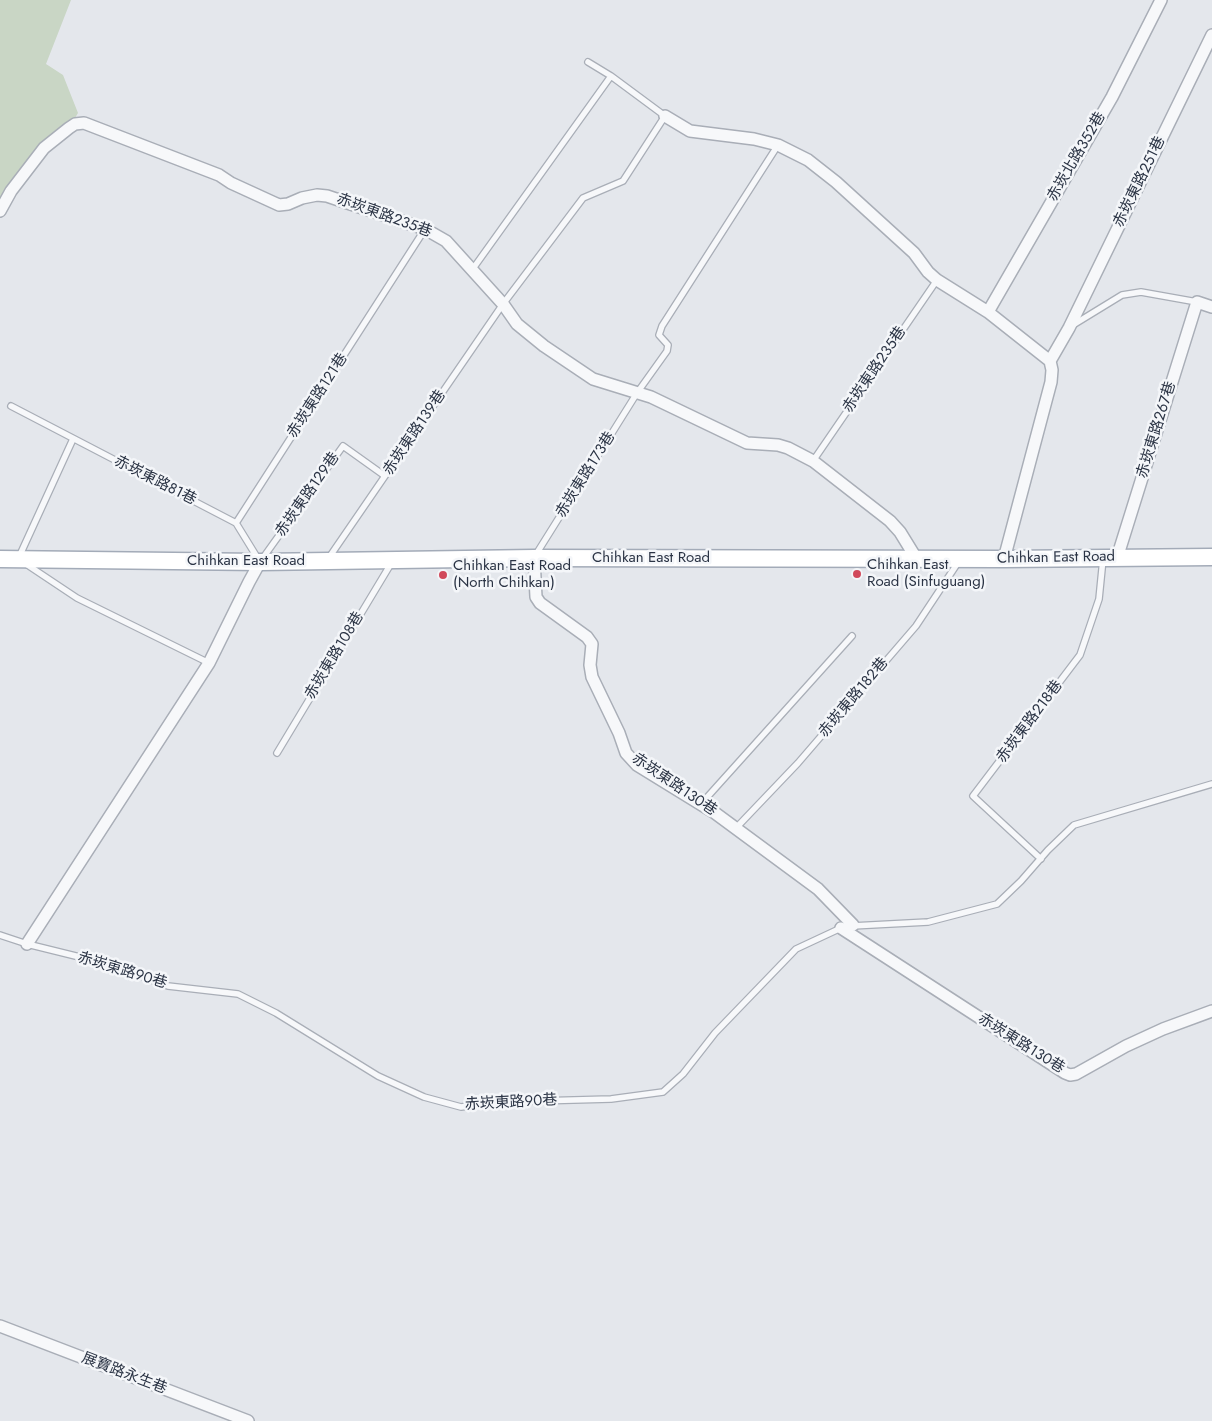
<!DOCTYPE html>
<html>
<head>
<meta charset="utf-8">
<style>
  body { margin:0 }
  canvas { display:block; background:#e4e7ec }
</style>
</head>
<body>
<canvas width="1212" height="1421"></canvas>
<script>
const c = document.querySelector('canvas').getContext('2d');
c.lineJoin = 'round';
function paint(path, color) {
  c.fillStyle = color;
  c.fill(path, 'evenodd');
}
function poly(rows) {
  const path = new Path2D();
  for (const r of rows) {
    path.moveTo(r[0], r[1]);
    for (let i = 2; i < r.length; i += 2) path.lineTo(r[i], r[i + 1]);
  }
  return path;
}
function strokePath(path, color, width, dash) {
  c.strokeStyle = color;
  c.lineWidth = width;
  c.lineCap = dash ? 'butt' : 'round';
  c.setLineDash(dash || []);
  c.stroke(path);
}
function label(font, color, halo, rows, align = 'center') {
  c.font = font + ' Jost,"Noto Sans TC",sans-serif';
  c.lineWidth = 5;
  c.setLineDash([]);
  c.textBaseline = 'middle';
  c.strokeStyle = halo;
  c.fillStyle = color;
  for (const [text, x, y, turn = 0] of rows) {
    c.save();
    c.translate(x, y);
    c.rotate((+turn || 0) * Math.PI / 180);
    c.textAlign = isNaN(turn) ? turn : align;
    if (halo) c.strokeText(text, 0, 0);
    c.fillText(text, 0, 0);
    c.restore();
  }
}
const green = poly([
  [0,0,71,0,46,64,63,75,78,113,69,128,44,148,0,211]
]);
const lane = poly([
  [472,270,611,76],
  [1073,325,1122,295,1141,292,1197,302],
  [11,406,236,523],
  [813,461,937,280],
  [236,523,425,229],
  [236,523,260,562,343,446,385,476],
  [535,556,637,393,667,351,668,345,659,335,662,326,778,145],
  [19,557,73,439],
  [328,559,503,304,583,198,623,181,665,116,611,76,588,62],
  [26,564,77,598,209,663],
  [277,753,392,562],
  [701,804,852,636],
  [736,828,798,763,916,626,959,561],
  [1041,859,973,796,1080,655,1099,599,1103,559],
  [852,926,928,922,997,904,1021,881,1048,850,1074,825,1212,784],
  [0,935,27,944,108,964,168,986,238,994,276,1013,378,1076,424,1097,461,1107,499,1102,611,1099,663,1092,683,1074,715,1033,796,949,841,928]
]);
const street = poly([
  [665,116,690,131,754,139,778,145,808,160,836,182,914,253,928,272,937,280,988,312,1050,361],
  [0,211,11,191,44,148,69,128,75,124,84,123,219,175,231,183,279,205,288,204,302,198,317,195,327,196,425,229,446,241,503,304,517,324,544,346,593,379,651,397,747,443,778,445,788,448,813,461,890,521,900,532,916,558],
  [988,312,1112,97,1161,0],
  [534,558,536,597,540,603,587,637,592,644,590,665,592,677,619,733,626,753,637,765,715,813,818,889,853,925],
  [1117,558,1197,302,1212,307],
  [1004,559,1051,382,1052,370,1050,361,1069,328,1212,35],
  [841,928,1065,1073,1070,1075,1076,1074,1126,1046,1163,1029,1212,1011],
  [27,944,209,663,249,582,260,562],
  [0,1326,248,1421]
]);
const primary = poly([
  [0,559,260,562,534,558,1004,559,1212,557]
]);
const markers = [
  [857,574,5,"#d1495b"],
  [443,575,5,"#d1495b"]
];
const streetNames = [
  ["赤崁北路352巷",1077,157,-60],
  ["赤崁東路251巷",1140,182,-64],
  ["赤崁東路235巷",384,216,20],
  ["赤崁東路235巷",875,370,-56],
  ["赤崁東路121巷",318,396,-57],
  ["赤崁東路267巷",1157,430,-73],
  ["赤崁東路139巷",415,433,-56],
  ["赤崁東路173巷",586,475,-58],
  ["赤崁東路81巷",155,481,27],
  ["赤崁東路129巷",308,495,-55],
  ["Chihkan East Road",651,558],
  ["Chihkan East Road",1056,558,-1],
  ["Chihkan East Road",246,561],
  ["赤崁東路108巷",335,656,-59],
  ["赤崁東路182巷",854,698,-50],
  ["赤崁東路218巷",1030,722,-53],
  ["赤崁東路130巷",674,785,34],
  ["赤崁東路90巷",122,971,17],
  ["赤崁東路130巷",1021,1044,32],
  ["赤崁東路90巷",511,1103,-3],
  ["展寶路永生巷",124,1374,21]
];
const poiNames = [
  ["Chihkan East",867,565],
  ["Road (Sinfuguang)",867,582],
  ["Chihkan East Road",453,566],
  ["(North Chihkan)",453,583]
];
paint(green, '#c9d6c5');
strokePath(lane, '#a9aeb7', 8);
strokePath(street, '#a9aeb7', 14);
strokePath(primary, '#a3abb8', 19);
strokePath(lane, '#f7f8fa', 5.5);
strokePath(street, '#f7f8fa', 11);
strokePath(primary, '#fff', 16);
for (const [x, y, r, color] of markers) {
  const dot = new Path2D();
  dot.arc(x, y, r, 0, 2 * Math.PI);
  c.fillStyle = color;
  c.fill(dot);
  strokePath(dot, '#f4f6f9', 2);
}
label('15px', '#2b3445', '#f4f6f9', streetNames);
label('15px', '#2b3445', '#f4f6f9', poiNames, 'left');
</script>
</body>
</html>
